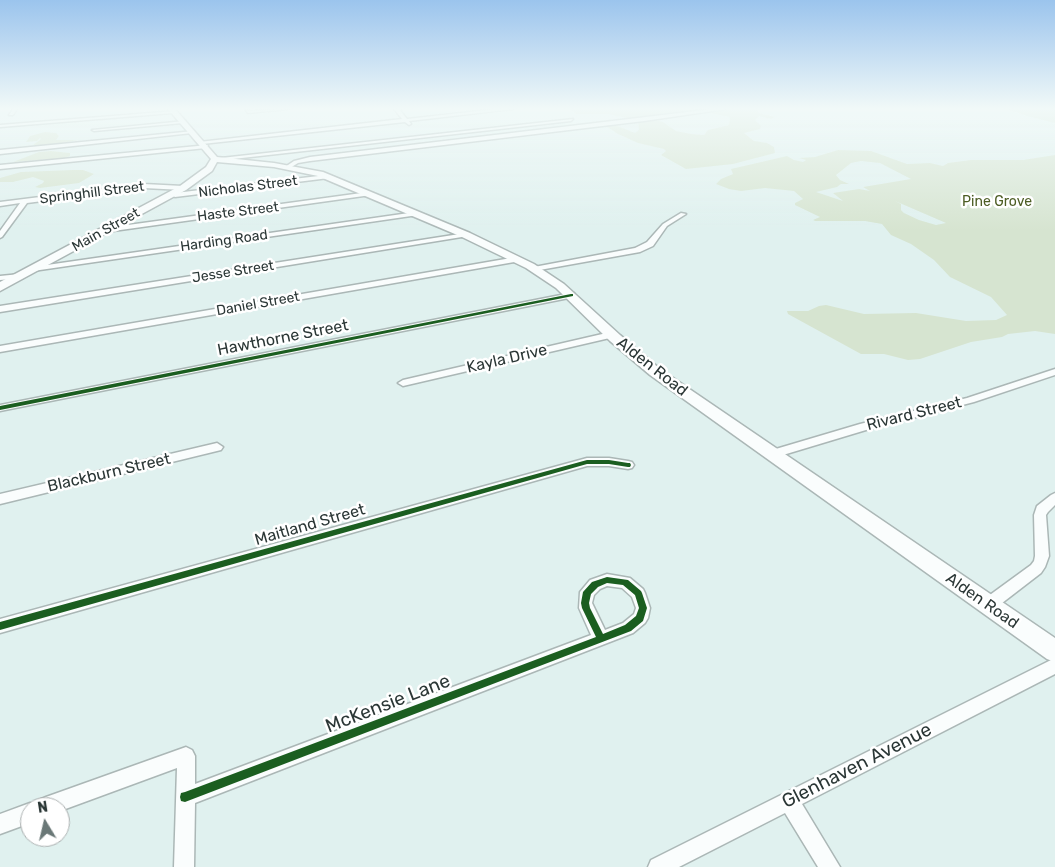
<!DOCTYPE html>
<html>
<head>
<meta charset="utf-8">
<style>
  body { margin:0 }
  #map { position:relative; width:1055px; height:867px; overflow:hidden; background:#e0f1ef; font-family:Rubik,sans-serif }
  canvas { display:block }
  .north { position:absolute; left:20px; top:797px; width:50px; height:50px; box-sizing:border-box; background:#fff; border:1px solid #aaafaf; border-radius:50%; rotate:351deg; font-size:14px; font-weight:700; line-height:20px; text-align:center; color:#2b3736 }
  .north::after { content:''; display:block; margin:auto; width:18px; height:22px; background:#6a7877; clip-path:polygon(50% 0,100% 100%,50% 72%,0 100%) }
</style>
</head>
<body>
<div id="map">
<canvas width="1055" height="867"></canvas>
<div class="north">N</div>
</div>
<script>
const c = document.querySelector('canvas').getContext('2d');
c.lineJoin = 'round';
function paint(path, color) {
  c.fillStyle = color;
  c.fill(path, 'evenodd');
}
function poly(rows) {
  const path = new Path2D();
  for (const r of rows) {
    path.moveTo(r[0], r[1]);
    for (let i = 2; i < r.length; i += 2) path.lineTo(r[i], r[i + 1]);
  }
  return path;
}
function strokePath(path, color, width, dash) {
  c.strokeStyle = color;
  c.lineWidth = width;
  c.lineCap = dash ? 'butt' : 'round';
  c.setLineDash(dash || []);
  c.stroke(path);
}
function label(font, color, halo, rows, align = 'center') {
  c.font = font + ' Rubik,sans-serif';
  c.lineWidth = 5;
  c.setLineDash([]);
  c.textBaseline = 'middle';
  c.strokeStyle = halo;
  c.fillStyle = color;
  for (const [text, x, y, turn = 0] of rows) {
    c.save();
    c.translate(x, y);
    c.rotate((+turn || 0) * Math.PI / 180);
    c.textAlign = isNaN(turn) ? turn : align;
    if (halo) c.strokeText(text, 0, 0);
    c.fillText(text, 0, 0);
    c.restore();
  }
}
const green = poly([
  [570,109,701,109,632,119,608,114,576,114],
  [724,109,756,109,759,113,775,117,771,119,759,116,755,120,761,126,760,129,744,133,754,141,767,143,774,147,775,153,733,164,686,169,661,155,666,151,664,149,638,143,618,134,606,126,615,125,635,133,639,130,638,121,652,119,663,122,676,131,691,134,704,135,708,130,729,125,730,117,710,113,675,116],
  [1007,109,1055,109,1055,123,1027,116],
  [45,132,56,133,59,136,56,140,78,140,52,145,33,145,41,139,40,138,37,141,26,142,30,136],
  [838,150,871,151,907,164,930,163,943,166,948,163,971,160,1023,160,1055,155,1055,334,1035,331,1008,334,1002,337,971,342,920,359,908,360,884,354,861,354,788,314,787,311,808,311,819,306,826,305,864,314,916,313,966,321,996,320,1007,315,991,297,950,277,934,260,911,244,891,235,882,224,865,221,815,221,813,220,820,217,795,205,795,203,803,199,794,191,765,188,741,191,729,189,716,184,721,179,733,174,731,169,787,156,794,160,803,162,806,160,799,158,815,157],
  [861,161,880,163,911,179,863,187,870,191,859,189,833,193,843,201,816,192,837,187,841,184,849,184,840,180,836,175,851,163],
  [895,201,946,223,936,225,919,220,904,213,901,210,901,204],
  [51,151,70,153,70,156,65,158,13,162,39,152],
  [73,170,83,170,94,174,79,183,40,188,35,187,43,183,44,181,33,177,13,182,0,182,0,178,21,172]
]);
const street = poly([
  [13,109,17,109,13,115,9,115,13,109],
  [245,109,250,111,288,109,248,113,245,109],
  [394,109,399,109,407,119,496,109,513,109,409,121,411,124,409,125,405,122,202,144,199,142,402,119,394,109],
  [713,109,726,109,644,121,310,161,298,163,290,168,285,167,294,161,310,157,713,109],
  [175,111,173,113,0,127,0,125,175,111],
  [573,119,571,121,215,161,212,159,573,119],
  [185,121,183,123,94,131,92,130,185,121],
  [194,131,192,133,0,154,0,150,194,131],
  [208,145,206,148,0,169,0,165,208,145],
  [327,175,329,178,175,197,172,195,175,193,327,175],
  [144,184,183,186,186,188,183,190,144,188,27,203,2,237,0,238,0,231,20,203,0,206,0,202,144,184],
  [369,192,372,194,371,195,106,232,103,230,106,228,369,192],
  [416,212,418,213,418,215,33,271,29,269,33,267,416,212],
  [681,213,686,214,667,226,653,246,640,252,534,271,530,269,534,267,635,248,647,242,663,224,681,213],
  [466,233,470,235,468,236,0,312,0,306,466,233],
  [517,257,521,259,520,261,0,352,0,346,517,257],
  [20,274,24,276,23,278,0,280,0,276,20,274],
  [571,293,574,293,574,297,0,411,0,405,571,293],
  [611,332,616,335,614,337,403,386,398,383,403,380,611,332],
  [1055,369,1055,375,974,402,866,430,773,458,767,454,769,451,860,424,967,398,1055,369],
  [217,443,223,447,221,450,0,504,0,494,217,443],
  [587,458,609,458,628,461,632,462,634,465,632,468,628,469,609,466,587,466,0,633,0,619,587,458],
  [1055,493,1055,505,1048,512,1046,515,1049,556,1045,567,1041,573,993,610,988,612,983,610,981,605,983,600,1031,565,1034,561,1035,556,1034,515,1037,506,1051,495,1055,493],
  [607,574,630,578,643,589,645,593,650,608,648,618,645,623,633,633,195,803,194,867,174,867,177,768,60,811,60,807,30,807,30,823,0,834,0,814,30,803,37,806,39,800,46,797,186,747,192,750,195,756,195,784,591,635,579,608,580,592,590,580,607,574],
  [607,586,622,588,632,597,636,608,634,614,623,623,605,630,592,603,594,595,600,589,607,586],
  [1055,658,1055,674,802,804,840,867,818,867,785,813,679,867,648,867,651,860,1055,658]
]);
const secondary = poly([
  [168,109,175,109,217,157,274,163,323,172,470,233,534,264,564,284,620,335,660,369,1055,638,1055,662,1047,659,650,375,610,341,556,288,526,268,462,237,318,176,274,167,217,162,212,171,186,190,0,291,0,282,180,186,206,167,211,159,168,109]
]);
const cycleway = poly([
  [571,294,573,294,573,296,0,410,0,406,571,294],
  [587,460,609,460,628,463,630,463,631,465,630,467,628,467,609,464,587,464,0,630,0,622,587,460],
  [607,577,628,580,641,591,642,593,647,608,643,621,631,631,185,802,181,801,180,797,181,793,185,792,596,637,582,608,581,603,583,592,592,582,607,577],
  [607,583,623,585,635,595,639,608,636,616,625,625,603,634,590,608,589,603,591,594,598,587,607,583]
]);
const farStreetnames = [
  ["Nicholas Street",248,187,-7],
  ["Springhill Street",92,193,-7],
  ["Haste Street",238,212,-7],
  ["Main Street",106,230,-29],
  ["Harding Road",224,241,-8],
  ["Jesse Street",233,272,-9],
  ["Daniel Street",258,304,-10]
];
const farParknames = [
  ["Pine Grove",997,202]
];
const streetNames = [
  ["Hawthorne Street",283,338,-11],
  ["Kayla Drive",507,359,-13],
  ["Alden Road",652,367,38],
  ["Rivard Street",914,414,-14],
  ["Blackburn Street",109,473,-13],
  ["Maitland Street",310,525,-16],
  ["Alden Road",982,601,35]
];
const nearStreetnames = [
  ["McKensie Lane",388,704,-21],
  ["Glenhaven Avenue",857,766,-27]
];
paint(green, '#d6e4d0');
strokePath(street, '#abb7b6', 3);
strokePath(secondary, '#abb7b6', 3);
paint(street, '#fafdfd');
paint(secondary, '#fafdfd');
paint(cycleway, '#1b5e20');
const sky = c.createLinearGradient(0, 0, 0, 231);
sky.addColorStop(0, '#9bc4ed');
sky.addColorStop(0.47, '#f1f9f8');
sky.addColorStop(1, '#f1f9f800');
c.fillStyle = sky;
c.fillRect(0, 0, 1055, 231);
label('14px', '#2b3736', '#fff', farStreetnames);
label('14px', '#4d5d24', '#fff', farParknames);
label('16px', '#2b3736', '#fff', streetNames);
label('19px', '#2b3736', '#fff', nearStreetnames);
</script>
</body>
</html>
